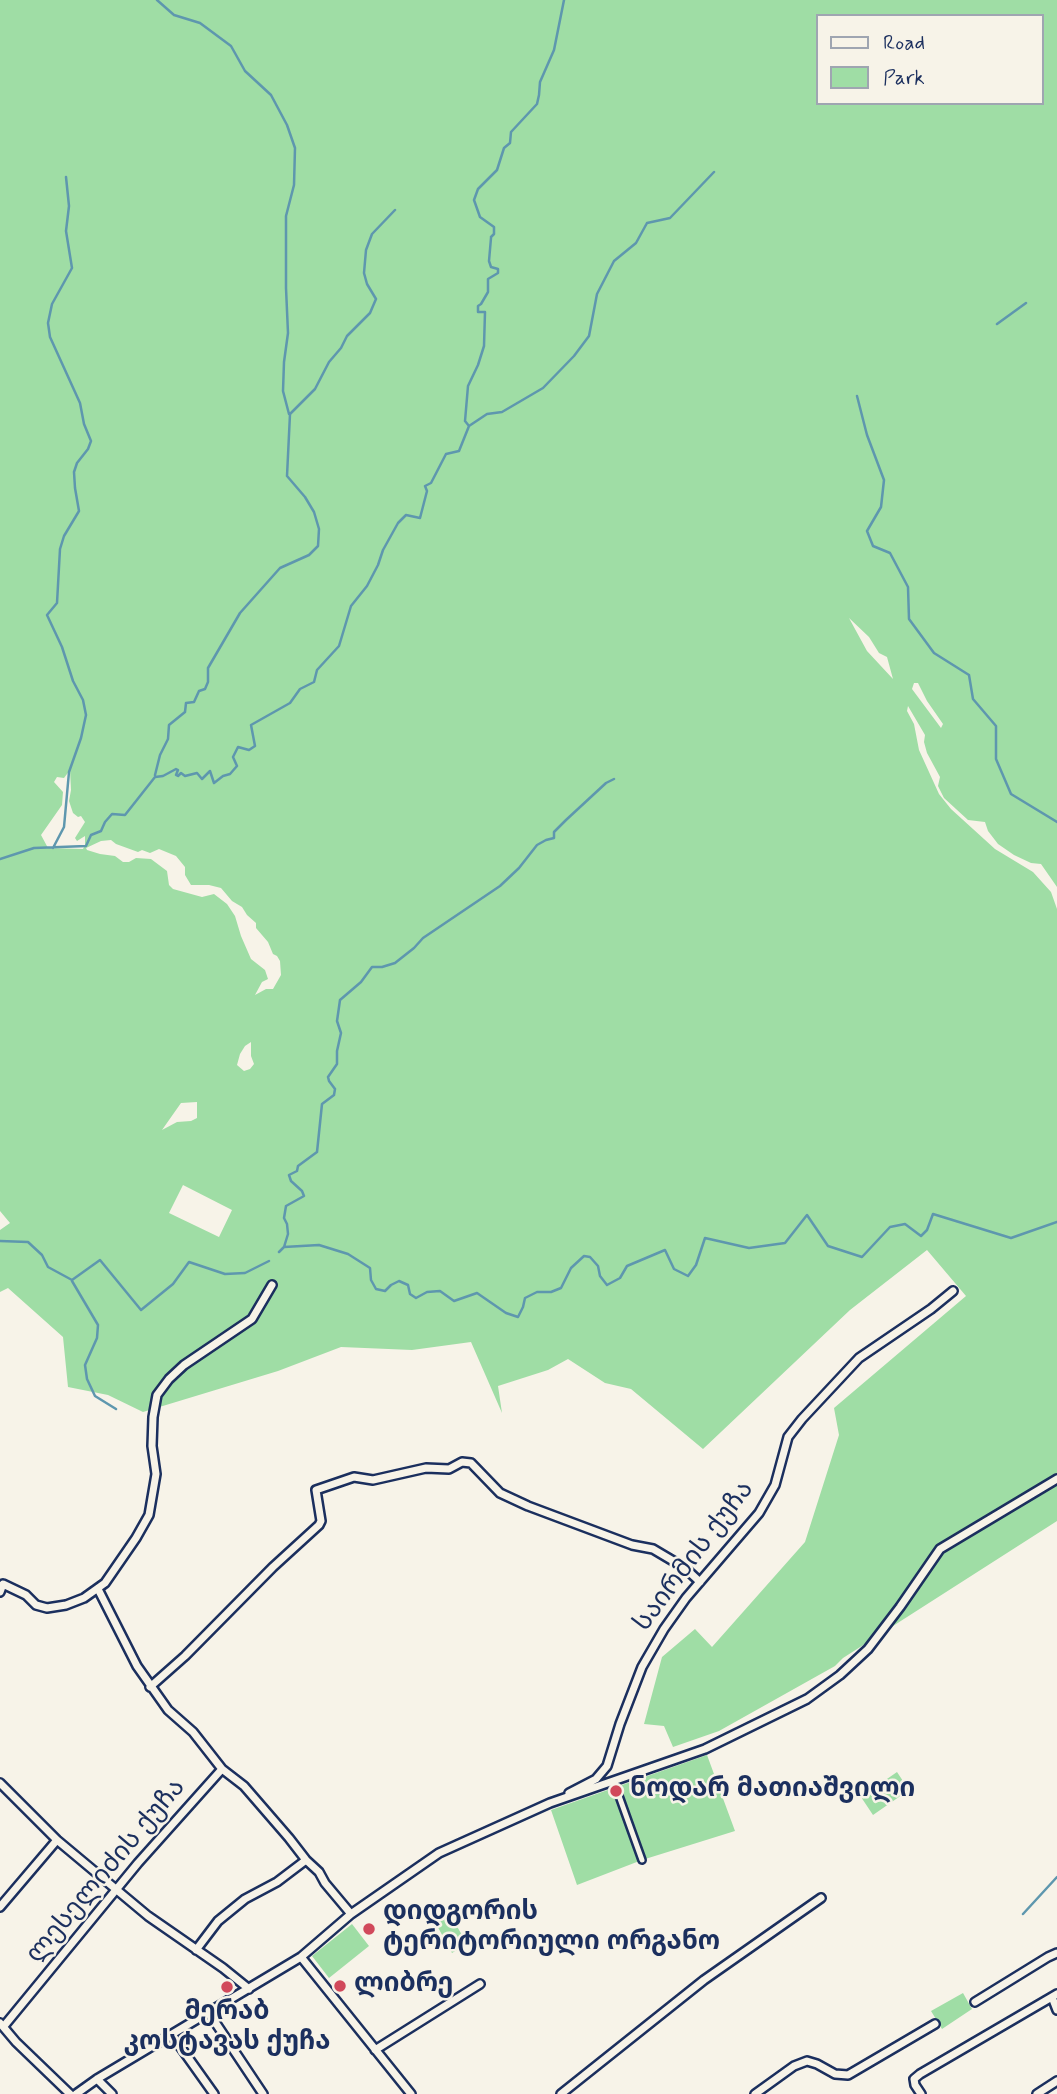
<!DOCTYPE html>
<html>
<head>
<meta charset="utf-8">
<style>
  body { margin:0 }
  #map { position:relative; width:1057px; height:2094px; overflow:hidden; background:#f7f3e8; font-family:Mynerve,sans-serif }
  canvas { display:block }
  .legend { position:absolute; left:816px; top:14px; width:228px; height:91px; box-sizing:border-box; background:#f7f3e8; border:2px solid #9fa5b1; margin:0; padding:9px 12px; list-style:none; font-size:21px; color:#1b2f5e }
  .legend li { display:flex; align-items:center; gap:14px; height:35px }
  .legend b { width:35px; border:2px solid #9fa5b1 }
</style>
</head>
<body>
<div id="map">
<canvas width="1057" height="2094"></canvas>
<ul class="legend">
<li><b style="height:9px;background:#f7f3e8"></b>Road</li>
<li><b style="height:19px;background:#9fdda5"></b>Park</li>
</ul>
</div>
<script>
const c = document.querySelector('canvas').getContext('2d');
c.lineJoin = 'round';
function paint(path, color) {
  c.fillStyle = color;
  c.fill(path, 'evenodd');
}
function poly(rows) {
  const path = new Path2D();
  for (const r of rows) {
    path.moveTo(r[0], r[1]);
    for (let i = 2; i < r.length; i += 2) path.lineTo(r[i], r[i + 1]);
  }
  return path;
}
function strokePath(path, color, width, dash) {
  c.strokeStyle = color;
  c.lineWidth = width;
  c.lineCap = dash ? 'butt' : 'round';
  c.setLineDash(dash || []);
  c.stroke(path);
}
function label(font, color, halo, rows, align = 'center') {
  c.font = font + ' Mynerve,"Noto Sans Georgian",sans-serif';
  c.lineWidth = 5;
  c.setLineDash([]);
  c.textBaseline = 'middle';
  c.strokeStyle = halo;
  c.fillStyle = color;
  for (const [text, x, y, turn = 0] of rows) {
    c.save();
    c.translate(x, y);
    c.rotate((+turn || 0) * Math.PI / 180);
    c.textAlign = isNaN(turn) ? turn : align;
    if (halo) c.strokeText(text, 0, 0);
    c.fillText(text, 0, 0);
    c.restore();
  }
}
const green = poly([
  [0,0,1057,0,1057,887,1041,864,1031,863,1014,855,998,844,988,831,985,822,968,820,944,798,938,786,940,777,927,753,924,742,925,735,908,706,907,711,914,724,919,750,939,794,951,809,995,849,1033,872,1051,892,1057,909,1057,1521,843,1658,835,1666,719,1731,673,1747,664,1726,644,1724,662,1657,695,1629,712,1647,805,1542,839,1435,834,1408,966,1296,927,1250,850,1310,703,1449,631,1389,605,1383,568,1359,548,1370,498,1386,502,1413,471,1342,412,1350,341,1347,278,1371,143,1412,108,1395,68,1387,63,1337,8,1288,0,1292,0,1230,10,1223,0,1211],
  [817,16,1041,16,1041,103,817,103],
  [849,618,869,637,879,653,887,657,893,679,867,651],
  [914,683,918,683,927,701,943,724,941,728,912,689],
  [70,770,71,790,69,801,73,813,78,817,81,816,85,822,75,838,77,841,85,836,85,845,83,849,48,848,41,835,62,805,63,792,54,782,57,777,64,778],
  [111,840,116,844,138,852,142,850,150,853,159,849,176,856,185,867,185,875,191,885,209,885,221,888,232,901,242,907,247,915,256,923,256,928,268,942,273,954,277,956,280,961,281,975,273,989,266,989,255,995,262,982,268,979,265,970,251,959,241,936,235,916,227,904,214,894,202,897,173,889,169,885,167,871,151,859,136,858,129,862,123,862,115,856,100,854,87,850,86,848,101,841],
  [251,1042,251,1056,254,1064,250,1069,244,1071,237,1065,240,1054,245,1046],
  [197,1102,197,1118,191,1121,177,1122,162,1130,181,1103],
  [183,1185,232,1210,219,1237,169,1213],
  [707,1755,735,1831,642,1860,577,1885,551,1810],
  [897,1772,909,1790,873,1815,861,1797],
  [450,1914,467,1944,452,1953,435,1922],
  [352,1924,369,1946,329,1978,312,1956],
  [963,1993,972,2009,942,2029,931,2011]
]);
const stream = poly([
  [157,0,174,15,200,23,231,46,245,71,271,95,287,125,295,148,294,185,286,216,286,288,288,333,284,362,283,391,289,414],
  [491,237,494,234,494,227,480,217,474,200,478,189,497,170,504,148,510,143,511,132,537,104,539,95,540,82,554,50,564,0],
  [997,324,1026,303],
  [857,396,867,435,884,480,881,507,867,531,873,546,890,553,908,587,909,619,934,653,969,675,973,699,996,726,996,759,1011,794,1057,822],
  [469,426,465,421,468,386,478,365,484,346,485,312,478,312,478,306,481,304,488,292,488,279,498,273,498,269,491,267,489,261,491,238],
  [155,775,160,755,168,739,169,725,185,712,186,703,194,702,199,691,205,689,208,682,208,668,240,613,280,568,309,555,318,546,319,529,314,512,305,497,287,476,290,414,315,389,329,362,341,348,347,336,370,313,376,299,367,284,364,273,366,250,372,234,395,210],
  [53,848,64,827,69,772,81,738,86,715,83,700,73,681,62,647,47,615,57,603,60,549,64,536,79,511,75,488,74,472,77,463,88,449,91,441,84,424,80,403,50,337,48,323,52,304,72,268,66,231,69,206,66,177],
  [0,859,34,848,86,846,91,835,101,831,105,822,112,814,125,815,155,777,163,776,176,769,178,770,176,775,178,776,181,773,185,776,197,773,202,779,210,771,214,783,223,776,230,774,237,766,233,757,238,747,249,750,255,746,251,725,290,703,300,689,314,682,317,670,339,646,351,606,367,586,378,565,383,550,398,523,406,515,420,518,427,491,425,486,431,483,446,454,459,451,469,426,487,414,502,412,543,388,574,356,589,336,597,294,614,261,636,243,647,223,670,218,714,172],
  [0,1241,28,1242,42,1255,48,1267,72,1280,100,1260,141,1310,173,1284,189,1262,225,1274,245,1273,269,1261],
  [284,1247,288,1234,287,1224,284,1218,286,1206,304,1196,302,1191,291,1181,289,1175,297,1171,298,1166,317,1152,322,1104,334,1095,335,1089,329,1081,328,1077,337,1064,337,1051,341,1033,337,1021,340,1000,361,982,372,967,382,967,395,963,414,948,423,938,500,886,519,868,537,845,546,840,554,838,554,832,566,820,606,783,614,779],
  [279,1252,284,1247,319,1245,348,1254,370,1268,371,1280,376,1289,385,1291,391,1285,399,1281,408,1285,410,1294,416,1298,427,1292,440,1291,454,1301,477,1293,506,1313,518,1317,523,1307,525,1298,537,1292,551,1292,561,1288,571,1268,584,1256,590,1257,598,1266,600,1276,607,1285,620,1278,627,1266,665,1250,674,1269,688,1276,696,1265,705,1238,749,1248,785,1243,807,1215,828,1246,862,1257,890,1227,905,1224,921,1236,927,1230,933,1214,1011,1238,1057,1222],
  [72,1281,98,1325,97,1338,85,1365,87,1379,95,1396,116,1409],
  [1023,1914,1057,1877]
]);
const pedestrian = poly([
  [614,1782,642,1860]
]);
const minor = poly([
  [98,1589,137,1666,168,1710,193,1732,222,1769,244,1786,289,1838,306,1860,319,1872,325,1883,351,1914],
  [0,1592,3,1584,26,1595,36,1605,47,1608,66,1605,84,1598,105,1583,136,1538,149,1515,156,1474,152,1446,153,1417,157,1395,169,1379,184,1365,252,1319,272,1285],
  [150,1687,185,1656,273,1567,319,1525,321,1521,316,1490,354,1477,373,1480,426,1468,449,1469,462,1462,471,1463,500,1493,528,1506,632,1545,653,1549,685,1568,700,1582],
  [0,1783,57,1840,148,1916,223,1968,249,1989],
  [569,1793,596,1779,607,1766,620,1724,642,1667,664,1629,686,1598,759,1513,775,1485,788,1437,802,1419,859,1358,931,1309,953,1291],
  [0,1907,57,1840],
  [196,1950,218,1921,245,1899,277,1882,306,1860],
  [301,1957,411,2094],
  [1052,1997,1057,2010],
  [975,2002,1048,1957,1057,1953],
  [209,2013,263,2094],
  [0,2023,16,2042,70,2094],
  [4,2026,138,1863,222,1769],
  [172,2035,214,2094],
  [375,2050,480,1984],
  [97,2079,112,2094],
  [76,2094,97,2079,301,1957,351,1914,439,1853,550,1803,705,1749,807,1699,840,1675,868,1649,900,1607,940,1549,1057,1479],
  [561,2094,704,1980,821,1898],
  [755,2094,794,2066,807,2061,817,2064,835,2074,848,2075,935,2024],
  [921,2094,915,2085,914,2079,920,2074,1057,1994],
  [1037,2094,1057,2081]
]);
const markers = [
  [616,1791,7,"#d1495b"],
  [369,1929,7,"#d1495b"],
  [340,1986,7,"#d1495b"],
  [227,1987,7,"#d1495b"]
];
const streetNames = [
  ["საირმის ქუჩა",695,1557,-53],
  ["ლესელიძის ქუჩა",107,1872,-50]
];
const poiNames = [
  ["ნოდარ მათიაშვილი",630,1791],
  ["დიდგორის",383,1914],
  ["ტერიტორიული ორგანო",383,1944],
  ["ლიბრე",354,1986],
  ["მერაბ",227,2014,"center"],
  ["კოსტავას ქუჩა",227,2044,"center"]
];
paint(green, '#9fdda5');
strokePath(stream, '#5e97ae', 2.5);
strokePath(pedestrian, '#1b2f5e', 10);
strokePath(minor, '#1b2f5e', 12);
strokePath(pedestrian, '#f7f3e8', 5);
strokePath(minor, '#f7f3e8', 7);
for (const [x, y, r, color] of markers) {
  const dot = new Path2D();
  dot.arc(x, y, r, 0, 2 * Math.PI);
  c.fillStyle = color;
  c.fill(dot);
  strokePath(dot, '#f7f3e8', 2.5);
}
label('26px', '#1b2f5e', '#f7f3e8', streetNames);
label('bold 26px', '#1b2f5e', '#f7f3e8', poiNames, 'left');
</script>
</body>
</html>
